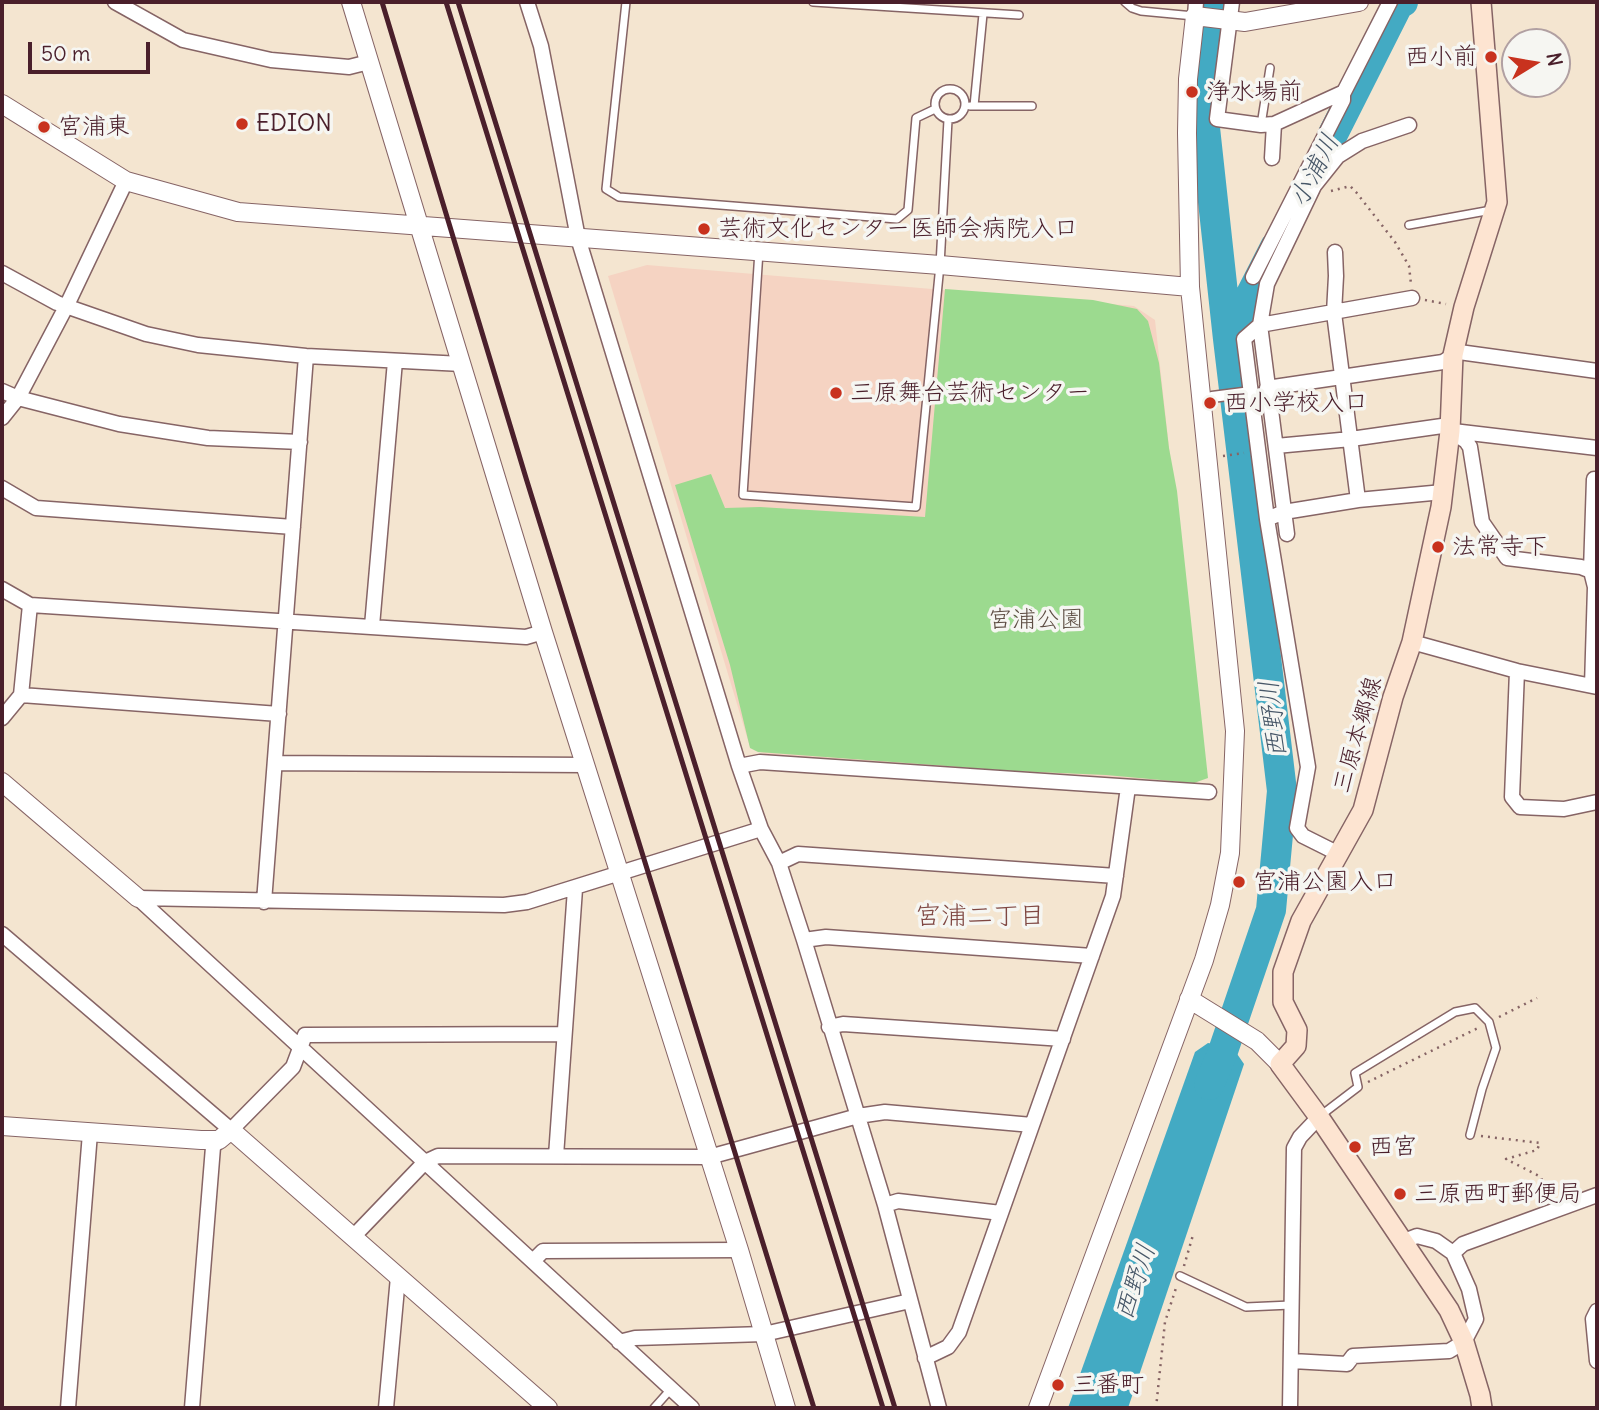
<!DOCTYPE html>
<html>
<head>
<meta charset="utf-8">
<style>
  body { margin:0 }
  #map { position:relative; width:1599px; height:1410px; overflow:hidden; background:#f4e5d0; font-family:Delius,sans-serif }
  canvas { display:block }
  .frame { position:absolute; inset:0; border:4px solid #4a1f2b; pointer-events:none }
  .north { position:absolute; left:1501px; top:28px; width:70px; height:70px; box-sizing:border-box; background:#f6f6f2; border:2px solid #b1a0a2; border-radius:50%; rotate:79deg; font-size:19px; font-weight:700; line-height:28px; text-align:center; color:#4a1f2b }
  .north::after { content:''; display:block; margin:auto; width:24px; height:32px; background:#c8321e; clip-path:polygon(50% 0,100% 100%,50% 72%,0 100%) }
  .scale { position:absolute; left:28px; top:42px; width:122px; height:32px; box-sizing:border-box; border:4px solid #4a1f2b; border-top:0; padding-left:9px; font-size:21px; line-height:24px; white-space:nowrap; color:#4a1f2b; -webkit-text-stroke:5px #f6f6f2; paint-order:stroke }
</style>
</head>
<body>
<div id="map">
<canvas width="1599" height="1410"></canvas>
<div class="frame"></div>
<div class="north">N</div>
<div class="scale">50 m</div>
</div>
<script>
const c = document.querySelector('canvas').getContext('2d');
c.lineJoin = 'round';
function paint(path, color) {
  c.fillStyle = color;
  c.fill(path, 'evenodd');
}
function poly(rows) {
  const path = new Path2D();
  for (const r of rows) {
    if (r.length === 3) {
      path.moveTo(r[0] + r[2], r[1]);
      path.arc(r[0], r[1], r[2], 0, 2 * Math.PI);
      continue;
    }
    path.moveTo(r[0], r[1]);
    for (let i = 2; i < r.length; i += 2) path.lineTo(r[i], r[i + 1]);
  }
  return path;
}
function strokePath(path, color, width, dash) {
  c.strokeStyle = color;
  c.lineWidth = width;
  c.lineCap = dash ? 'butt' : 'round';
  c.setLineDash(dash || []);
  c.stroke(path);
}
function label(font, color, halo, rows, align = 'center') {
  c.font = font + ' Delius,"Klee One",sans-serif';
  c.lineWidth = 7;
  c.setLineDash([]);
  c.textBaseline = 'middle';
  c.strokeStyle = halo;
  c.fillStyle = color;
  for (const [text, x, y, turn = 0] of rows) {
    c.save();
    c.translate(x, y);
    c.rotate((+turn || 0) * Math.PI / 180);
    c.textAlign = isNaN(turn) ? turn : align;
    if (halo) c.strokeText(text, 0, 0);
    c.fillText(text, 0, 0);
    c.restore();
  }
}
const built = poly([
  [647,265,1134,306,1155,320,1205,774,1194,786,771,757,750,747,608,276]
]);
const green = poly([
  [945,289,1093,300,1137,309,1148,321,1159,363,1169,448,1177,491,1208,778,1194,783,1106,775,1014,771,758,752,750,748,730,665,675,485,711,474,725,508,760,507,925,517]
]);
const water = poly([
  [1208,1043,1233,1048,1244,1064,1128,1408,1068,1408,1195,1052]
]);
const river = poly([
  [1333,134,1398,5,1403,2],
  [1228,339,1275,247],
  [1209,1085,1222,1054,1271,910,1282,791,1228,339,1205,128,1207,35,1210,2]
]);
const path = poly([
  [1331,191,1350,186,1356,192,1395,242,1409,266,1411,284],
  [1425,300,1446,304],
  [1223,456,1244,453],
  [1499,1017,1537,998],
  [1368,1082,1478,1028],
  [1481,1136,1540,1143,1537,1150,1506,1159,1541,1177,1547,1198],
  [1184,1266,1193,1235],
  [1156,1408,1165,1322,1176,1288]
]);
const service = poly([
  [626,2,606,189,619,197,897,219,908,210,916,118,935,109],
  [813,2,1019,15],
  [1125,2,1132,8,1141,11,1194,16],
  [950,104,15],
  [970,106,1032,106],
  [974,106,983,14],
  [1261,125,1270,68],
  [1409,225,1486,211,1491,212],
  [759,251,743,495,916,507,940,265,948,120],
  [1320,1116,1358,1087,1355,1073,1455,1012,1475,1008,1489,1022,1496,1048,1482,1089,1470,1135],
  [1180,1276,1246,1307,1291,1305],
  [654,1408,671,1389]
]);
const pedestrian = poly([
  [1212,397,1251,392]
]);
const minor = poly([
  [115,2,183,40,271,60,349,67,369,62],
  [527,2,541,46,578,238,739,766,761,829,779,863,804,940,885,1205,939,1408],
  [1232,2,1217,119,1261,125,1274,124,1344,92,1390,2],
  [1195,16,1196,2],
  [1272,158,1274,124],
  [1335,252,1336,276,1334,313,1358,500],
  [2,273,57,303,146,334,198,345,306,356,462,364],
  [1253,277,1343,100,1343,93],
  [1267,388,1443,362,1459,352,1597,371],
  [2,391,18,398,119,424,208,438,300,442],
  [2,418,18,398,67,305,126,181],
  [1453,431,1597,448],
  [1276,446,1351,439,1442,426,1466,441,1470,447,1482,522,1507,558,1581,567,1591,571],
  [2,488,36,508,293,527],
  [1267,519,1244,339,1260,325,1412,298],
  [1287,534,1260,325,1267,284,1314,186,1338,156,1362,141,1409,125],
  [2,589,30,605,526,637,543,632],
  [372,626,395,361],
  [1412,642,1517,671,1597,687],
  [1517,671,1512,797,1520,807,1564,809,1597,802],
  [1592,686,1595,587,1591,571,1594,479],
  [21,695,279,714],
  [2,718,21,695,30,605],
  [275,763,585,765],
  [739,766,760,762,1209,792],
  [1339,854,1303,836,1297,828,1308,767,1267,519,1284,512,1358,500,1443,492],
  [779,863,798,854,1116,876],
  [138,898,692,1408],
  [138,898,504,905,527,902,761,829],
  [264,902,306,356],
  [2,934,231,1130,293,1067,305,1035,564,1034],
  [804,940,826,937,1092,956],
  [829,1027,843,1024,1063,1039],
  [556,1156,575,889],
  [885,1205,898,1201,1001,1213],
  [353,1237,425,1162,438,1156,709,1157,858,1116,885,1112,1032,1125],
  [1453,1253,1463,1244,1597,1195],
  [533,1261,543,1251,739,1250],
  [1597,1311,1593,1319,1597,1361],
  [619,1342,635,1338,764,1334,910,1301],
  [925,1358,948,1347,959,1332,1113,896,1128,787],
  [1292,1361,1347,1364,1353,1356,1449,1351,1464,1342,1476,1319,1469,1289,1453,1253,1436,1241,1417,1236,1404,1241],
  [68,1408,90,1133],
  [192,1408,213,1147,219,1140],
  [386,1408,398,1277],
  [1290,1408,1294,1148,1300,1137,1319,1117]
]);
const tertiary = poly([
  [351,2,543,632,739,1250,786,1408],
  [2,104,126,181,238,212,940,265,1190,287],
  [2,782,138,898],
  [1189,999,1257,1041,1280,1064],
  [2,1126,201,1140,219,1140,231,1130,548,1408],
  [1038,1408,1204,960,1220,905,1230,853,1235,731,1190,287,1187,133,1188,79,1195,16,1245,22,1359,2]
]);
const secondary = poly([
  [1481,2,1497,202,1464,307,1453,355,1450,431,1441,507,1412,642,1393,697,1363,810,1301,921,1283,972,1283,1002,1297,1030,1296,1046,1280,1064,1319,1117,1449,1310,1464,1342,1480,1395,1482,1408]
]);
const rail = poly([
  [382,2,526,478,814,1408],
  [446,2,883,1408],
  [458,2,895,1408]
]);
const markers = [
  [1491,57,7,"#c8321e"],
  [1192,92,7,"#c8321e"],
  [242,124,7,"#c8321e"],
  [44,127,7,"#c8321e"],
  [704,229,7,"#c8321e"],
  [836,393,7,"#c8321e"],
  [1210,403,7,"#c8321e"],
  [1438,547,7,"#c8321e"],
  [1239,882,7,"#c8321e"],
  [1355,1147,7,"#c8321e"],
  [1400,1194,7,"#c8321e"],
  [1058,1385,7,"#c8321e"]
];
const poiNames = [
  ["西小前",1477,57,"right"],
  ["浄水場前",1206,92],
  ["EDION",256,124],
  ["宮浦東",58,127],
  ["芸術文化センター医師会病院入口",718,229],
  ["三原舞台芸術センター",850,393],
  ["西小学校入口",1224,403],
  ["法常寺下",1452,547],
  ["宮浦公園入口",1253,882],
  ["西宮",1369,1147],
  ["三原西町郵便局",1414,1194],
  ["三番町",1072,1385]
];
const parkNames = [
  ["宮浦公園",1036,620]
];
const streetNames = [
  ["三原本郷線",1358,735,-74]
];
const waterNames = [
  ["小浦川",1315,171,-63],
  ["西野川",1274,719,-97],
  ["西野川",1136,1282,-72]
];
const neighbourhoodNames = [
  ["宮浦二丁目",980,917]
];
paint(built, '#f5d3c2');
paint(green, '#9cda8f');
paint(water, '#43aac3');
strokePath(river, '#43aac3', 30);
strokePath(service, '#866465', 10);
strokePath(pedestrian, '#866465', 13);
strokePath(minor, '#866465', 17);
strokePath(tertiary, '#866465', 20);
strokePath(secondary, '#866465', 22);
strokePath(path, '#866465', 2.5, [2, 5]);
strokePath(service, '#fff', 7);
strokePath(pedestrian, '#fff', 10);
strokePath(minor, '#fff', 14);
strokePath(tertiary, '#fff', 18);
strokePath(secondary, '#fde4d1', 19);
strokePath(rail, '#4a1f2b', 5);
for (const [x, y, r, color] of markers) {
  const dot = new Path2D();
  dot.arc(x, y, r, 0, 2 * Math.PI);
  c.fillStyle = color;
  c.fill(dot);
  strokePath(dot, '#f6f6f2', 2.5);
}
label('24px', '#4a1f2b', '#f6f6f2', poiNames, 'left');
label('24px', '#5e4e44', '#f6f6f2', parkNames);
label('24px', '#4a1f2b', '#f6f6f2', streetNames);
label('italic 26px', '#475768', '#f6f6f2', waterNames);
label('26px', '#7f4742', '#f6f6f2', neighbourhoodNames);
</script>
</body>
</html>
